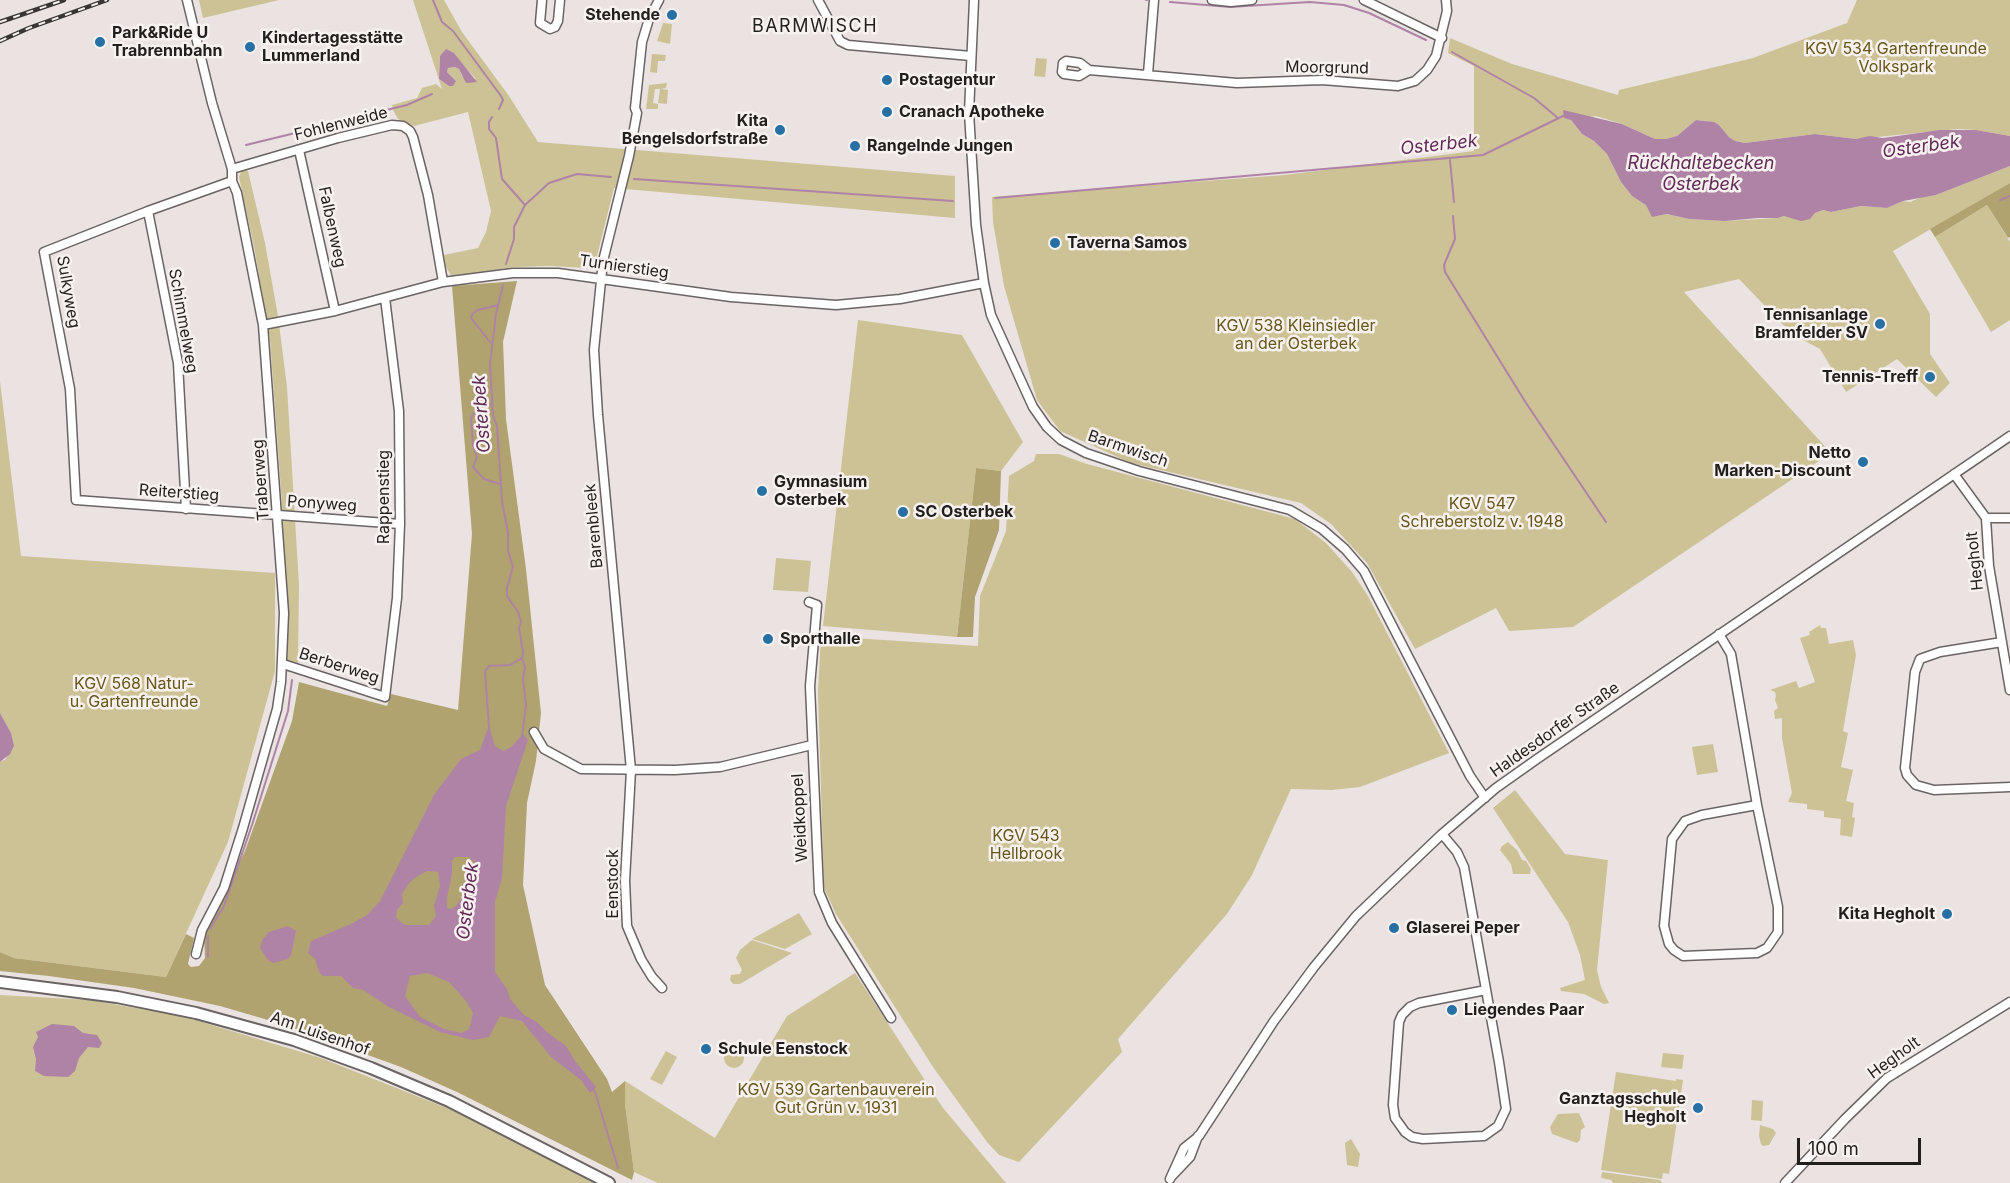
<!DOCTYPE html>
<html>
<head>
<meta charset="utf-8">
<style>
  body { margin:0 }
  #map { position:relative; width:2010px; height:1183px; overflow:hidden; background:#eae3e2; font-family:Inter,sans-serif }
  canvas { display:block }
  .scale { position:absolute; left:1797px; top:1138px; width:124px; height:27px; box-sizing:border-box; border:3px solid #211f1e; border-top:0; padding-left:8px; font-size:18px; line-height:21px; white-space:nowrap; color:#211f1e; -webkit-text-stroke:4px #f7f1ef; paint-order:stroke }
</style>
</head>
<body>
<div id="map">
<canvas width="2010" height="1183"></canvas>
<div class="scale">100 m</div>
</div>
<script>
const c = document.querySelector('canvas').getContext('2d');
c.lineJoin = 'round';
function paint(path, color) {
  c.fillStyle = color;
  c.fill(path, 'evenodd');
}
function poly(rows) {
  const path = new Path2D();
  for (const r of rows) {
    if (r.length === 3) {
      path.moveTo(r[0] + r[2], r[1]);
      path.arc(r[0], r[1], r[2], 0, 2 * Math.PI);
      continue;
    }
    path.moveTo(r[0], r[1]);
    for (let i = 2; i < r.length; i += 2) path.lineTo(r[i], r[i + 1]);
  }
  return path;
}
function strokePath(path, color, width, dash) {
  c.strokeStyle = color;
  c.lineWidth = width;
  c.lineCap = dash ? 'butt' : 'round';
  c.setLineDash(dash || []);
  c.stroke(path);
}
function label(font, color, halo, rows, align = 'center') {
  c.font = font + ' Inter,sans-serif';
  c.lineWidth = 5;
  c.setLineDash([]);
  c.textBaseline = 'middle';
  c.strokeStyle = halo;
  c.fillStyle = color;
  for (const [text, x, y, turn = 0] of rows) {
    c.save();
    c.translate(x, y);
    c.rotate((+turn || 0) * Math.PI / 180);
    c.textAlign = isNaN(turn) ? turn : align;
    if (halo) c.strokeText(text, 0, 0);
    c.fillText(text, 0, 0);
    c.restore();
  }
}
const green = poly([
  [199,0,279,0,203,18],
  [413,0,444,0,462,32,509,96,538,142,955,176,955,218,614,188,596,260,587,268,550,266,513,267,452,277,446,267,444,255,478,248,486,232,491,211,468,112,414,126,398,119,394,112,392,105,417,98,422,88,436,84,442,89],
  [454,53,461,63,476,79,462,76,459,69,455,67,448,68,447,72,456,81,445,83,439,79,440,56],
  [1857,0,2010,0,2010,136,1976,130,1958,129,1856,139,1815,134,1745,143,1735,141,1729,137,1719,125,1707,121,1696,120,1677,136,1666,139,1655,139,1622,124,1596,116,1571,120,1582,134,1594,141,1607,154,1621,182,1632,196,1642,201,1656,216,1667,214,1689,219,1725,221,1778,218,1784,216,1810,219,1815,213,1823,210,1831,212,1861,206,1887,208,1903,201,1910,202,1924,196,1936,195,2010,166,2010,183,1893,251,1930,314,1930,354,1950,383,1936,397,1897,359,1846,392,1820,349,1792,334,1739,279,1684,292,1831,453,1573,627,1509,631,1496,608,1415,649,1367,563,1331,524,1301,503,1131,463,1060,431,1037,400,1004,286,993,222,992,197,1285,175,1474,151,1474,66,1448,53,1450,38,1512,64,1618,95,1619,90,1753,58,1847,23],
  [663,23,672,24,670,44,657,41],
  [652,54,666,55,665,61,658,61,657,73,650,72],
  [1036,58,1047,59,1045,77,1034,76],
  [667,83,666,88,661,89,668,90,667,104,658,103,660,89,655,89,653,103,658,104,658,109,646,109,649,85],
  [244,170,248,171,265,243,278,316,287,387,299,585,298,664,287,661,283,518,270,339,254,247,239,177,241,172],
  [1987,205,2010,242,2010,320,1991,332,1935,237],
  [858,320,962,335,1023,442,1001,471,976,468,957,637,823,626],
  [0,381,21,556,275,573,275,671,228,842,166,977,14,958,0,952,0,762,6,759,11,733,0,713],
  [1036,454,1059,454,1087,464,1295,519,1326,543,1352,572,1368,596,1449,753,1360,787,1332,790,1291,789,1252,875,1227,914,1118,1039,1122,1052,1019,1162,999,1155,987,1142,933,1067,836,914,824,888,818,692,821,636,978,646,980,596,1006,531,1009,476,1034,461],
  [776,558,811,561,808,592,773,590],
  [1820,625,1821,628,1826,628,1829,644,1853,640,1856,655,1843,731,1848,733,1841,767,1853,770,1846,801,1854,803,1852,817,1855,818,1852,837,1840,835,1841,819,1824,817,1824,811,1807,809,1807,804,1788,802,1792,793,1782,738,1782,718,1775,719,1774,711,1778,708,1775,700,1776,696,1775,692,1770,690,1796,681,1799,688,1815,682,1800,638,1810,635,1809,632],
  [1713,744,1718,772,1697,775,1692,747],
  [1515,790,1565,854,1608,860,1597,970,1601,987,1609,1003,1604,1004,1584,994,1561,991,1560,988,1585,980,1580,955,1568,922,1493,808],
  [1508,842,1517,850,1522,860,1526,861,1531,869,1530,874,1513,874,1511,864,1500,850,1502,846],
  [799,913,812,934,785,949,752,939],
  [752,940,792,953,740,984,733,984,730,980,731,975,740,974,742,970,736,958,740,950],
  [855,973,943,1108,1006,1183,658,1183,634,1172,625,1104,625,1081,715,1138,787,1016],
  [0,995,90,1000,182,1016,321,1058,477,1120,594,1183,0,1183],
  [734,1058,10],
  [666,1051,677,1057,662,1085,650,1079],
  [1663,1053,1684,1055,1682,1069,1661,1067],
  [1616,1072,1676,1081,1676,1079,1683,1080,1669,1174,1663,1173,1662,1179,1601,1170],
  [1752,1100,1763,1101,1762,1121,1751,1120],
  [1579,1113,1585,1127,1581,1130,1580,1140,1577,1143,1552,1134,1550,1127,1558,1114],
  [1760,1125,1773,1129,1776,1133,1769,1145,1763,1146,1761,1144,1759,1136],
  [1351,1139,1360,1154,1358,1167,1347,1165,1345,1143],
  [1602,1172,1660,1180,1662,1183,1613,1183,1611,1180,1601,1178]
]);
const forest = poly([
  [2010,183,2010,237,2008,238,1987,205,1935,237,1930,229],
  [517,281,503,342,506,419,526,569,541,713,536,761,527,803,523,885,545,985,607,1079,612,1092,625,1081,625,1104,634,1172,632,1180,457,1092,401,1067,285,1025,220,1006,134,988,49,976,0,971,0,952,14,958,166,977,186,934,194,938,188,964,191,967,199,966,205,958,204,937,245,851,292,721,299,682,387,706,391,694,458,710,472,534,452,286],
  [976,468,1001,471,999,530,975,597,973,637,957,637]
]);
const water = poly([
  [446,49,454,53,477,82,466,83,459,69,455,67,448,68,447,72,456,81,453,86,449,86,439,79,440,56],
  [1563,110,1622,124,1655,139,1666,139,1677,136,1696,120,1714,122,1719,125,1729,137,1735,141,1745,143,1815,134,1856,139,1870,136,1883,138,1940,130,1976,130,2010,136,2010,166,1936,195,1903,201,1887,208,1861,206,1831,212,1823,210,1815,213,1810,219,1801,221,1784,216,1778,218,1758,218,1725,221,1689,219,1667,214,1652,217,1646,205,1632,196,1621,182,1607,154,1594,141,1582,134,1571,120,1564,118],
  [0,713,11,733,14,746,10,754,0,762],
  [489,726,495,746,503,751,511,747,523,734,528,740,506,806,502,878,495,902,495,972,507,989,510,999,524,1015,537,1022,548,1033,566,1046,575,1061,596,1087,590,1093,581,1080,551,1057,522,1021,500,1016,489,1037,473,1040,440,1032,389,1007,363,990,353,988,341,976,323,976,319,972,315,959,308,953,311,941,351,924,367,915,380,901,434,795,461,759,480,750],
  [455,857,469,857,475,863,475,873,467,890,456,906,451,909,447,908,447,898,452,874,452,861],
  [427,871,438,872,440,886,434,906,436,916,429,925,405,925,396,918,397,910,403,903,402,894,409,883,416,877],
  [427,973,449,982,466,1001,473,1013,469,1029,462,1033,444,1029,420,1017,405,996,410,976],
  [288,926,296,931,291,955,288,959,273,963,268,960,260,948,263,939,269,932],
  [52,1024,74,1026,83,1033,97,1035,102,1043,99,1048,88,1047,79,1058,75,1071,68,1077,44,1076,35,1071,36,1059,33,1047,38,1037,36,1032]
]);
const stream = poly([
  [433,0,442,22,453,31,501,96,503,100,499,109],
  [1146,0,1147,0],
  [1170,2,1230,7,1310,2,1344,5,1369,13,1426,40],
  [1452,52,1534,98,1558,118],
  [492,117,489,122,489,129,496,138,502,179,525,205],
  [341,121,407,105,432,94],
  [246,145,328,125],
  [1450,160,1454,202],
  [634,179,953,201],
  [995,198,1483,155,1565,115],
  [2000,200,2010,196],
  [1453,216,1455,239,1444,265,1445,272,1526,403,1606,522],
  [506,264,514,239,514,227,525,205,549,183,577,174,611,177],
  [503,285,496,314,490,364,493,416,497,426,502,501,508,533,508,551,513,567,507,588,507,596,518,612,521,622,519,628,523,652,522,658,525,667,523,679,526,705,522,737],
  [491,343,471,318,473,313,478,310,498,305],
  [492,404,474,413,471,418,473,445,477,457,473,467,484,479,500,484],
  [489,728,485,671,489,666,510,665,522,658],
  [210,929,224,906,252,825,288,711,292,680],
  [208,957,208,936],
  [591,1086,595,1092,618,1168]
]);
const minor = poly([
  [187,0,212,103,232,169,232,181,237,193,263,325,284,613,281,682,277,709,243,828,224,888,202,930,196,954],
  [542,0,540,23,550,29,555,27,558,21,560,0],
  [659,0,649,19,642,42,635,108,637,113,629,156,603,261,594,350,598,415,631,770,625,881,627,926,641,959,652,977,662,988],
  [818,0,840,41,848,45,971,56],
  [974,0,969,113,976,225,984,283,991,315,1033,407,1047,427,1061,440,1086,453,1139,471,1290,510,1322,529,1345,549,1364,571,1470,776,1485,798],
  [1212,0,1231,2,1252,0],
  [1364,0,1442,38],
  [1089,70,1079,76,1064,74,1062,72,1063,63,1066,61,1080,63,1089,70,1237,83,1322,80,1398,86,1415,81,1427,70,1436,56,1447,11,1446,0],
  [1148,74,1154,0],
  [299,150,335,311],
  [232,169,338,138,392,125,403,126,410,131,413,137,428,195,443,282],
  [232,181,148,211,44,252,70,389,76,500,400,524],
  [148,211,178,363,186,509],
  [263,325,335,311,443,282,513,273,558,273,731,297,836,305,900,299,984,283],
  [1954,474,1986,518,1989,566,2010,690],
  [1986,518,2010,518],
  [809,602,817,605,810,686,819,892,832,923,891,1018],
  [1719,634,1731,654,1757,805,1702,815,1685,821,1672,839,1664,926,1669,944,1674,950,1683,956,1757,953,1767,948,1778,932,1778,907,1757,805],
  [2002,642,1940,652,1920,659,1915,672,1905,768,1907,775,1916,785,1934,790,2010,787],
  [283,664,385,697,397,598,400,524,399,411,385,298],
  [534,732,544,749,581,769,675,770,720,767,812,745],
  [1442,834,1457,852,1464,867,1499,1062,1506,1109,1498,1126,1484,1136,1423,1139,1412,1137,1405,1132,1395,1118,1393,1105,1399,1022,1402,1015,1410,1007,1419,1003,1486,990],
  [1171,1177,1190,1157,1198,1136],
  [1170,1179,1184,1148,1199,1136,1274,1021,1314,967,1356,916,1442,834,1496,788,1537,759,2010,436],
  [1785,1183,1845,1119,1887,1078,2010,1002]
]);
const major = poly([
  [0,982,117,997,196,1013,294,1040,371,1068,449,1101,609,1183]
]);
const rail = poly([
  [0,22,64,0],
  [0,41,29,28,107,0]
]);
const markers = [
  [672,15,6,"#2770a4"],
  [100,42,6,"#2770a4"],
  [250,47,6,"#2770a4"],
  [887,80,6,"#2770a4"],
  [887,112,6,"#2770a4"],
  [780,130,6,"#2770a4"],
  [855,146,6,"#2770a4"],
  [1055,243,6,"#2770a4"],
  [1880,324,6,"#2770a4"],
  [1930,377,6,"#2770a4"],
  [1863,462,6,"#2770a4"],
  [762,491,6,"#2770a4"],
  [903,512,6,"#2770a4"],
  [768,639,6,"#2770a4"],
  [1947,914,6,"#2770a4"],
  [1394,928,6,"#2770a4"],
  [1452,1010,6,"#2770a4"],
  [706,1049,6,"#2770a4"],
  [1698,1108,6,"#2770a4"]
];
const poiNames = [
  ["Stehende",660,15,"right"],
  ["Park&Ride U",112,33],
  ["Trabrennbahn",112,51],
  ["Kindertagesstätte",262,38],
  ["Lummerland",262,56],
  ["Postagentur",899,80],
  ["Cranach Apotheke",899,112],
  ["Kita",768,121,"right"],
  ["Bengelsdorfstraße",768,139,"right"],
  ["Rangelnde Jungen",867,146],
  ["Taverna Samos",1067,243],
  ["Tennisanlage",1868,315,"right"],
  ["Bramfelder SV",1868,333,"right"],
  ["Tennis-Treff",1918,377,"right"],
  ["Netto",1851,453,"right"],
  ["Marken-Discount",1851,471,"right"],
  ["Gymnasium",774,482],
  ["Osterbek",774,500],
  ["SC Osterbek",915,512],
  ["Sporthalle",780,639],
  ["Kita Hegholt",1935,914,"right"],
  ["Glaserei Peper",1406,928],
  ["Liegendes Paar",1464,1010],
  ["Schule Eenstock",718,1049],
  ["Ganztagsschule",1686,1099,"right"],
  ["Hegholt",1686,1117,"right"]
];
const parkNames = [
  ["KGV 534 Gartenfreunde",1896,49],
  ["Volkspark",1896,67],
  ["KGV 538 Kleinsiedler",1296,326],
  ["an der Osterbek",1296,344],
  ["KGV 547",1482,504],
  ["Schreberstolz v. 1948",1482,522],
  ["KGV 568 Natur-",134,684],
  ["u. Gartenfreunde",134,702],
  ["KGV 543",1026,836],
  ["Hellbrook",1026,854],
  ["KGV 539 Gartenbauverein",836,1090],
  ["Gut Grün v. 1931",836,1108]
];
const streetNames = [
  ["Moorgrund",1327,68,1],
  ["Fohlenweide",341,124,-14],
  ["Falbenweg",332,227,78],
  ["Turnierstieg",624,267,8],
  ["Sulkyweg",68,292,80],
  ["Schimmelweg",183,321,80],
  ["Barmwisch",1128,449,19],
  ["Traberweg",261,480,-94],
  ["Reiterstieg",179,493,4],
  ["Rappenstieg",384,497,-90],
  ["Ponyweg",322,504,4],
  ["Barenbleek",594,526,-95],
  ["Hegholt",1975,561,-96],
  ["Berberweg",339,666,18],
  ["Haldesdorfer Straße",1555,730,-35],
  ["Weidkoppel",800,818,-93],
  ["Eenstock",613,884,-90],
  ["Am Luisenhof",320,1034,19],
  ["Hegholt",1894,1058,-36]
];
const neighbourhoodNames = [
  ["BARMWISCH",815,27]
];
const waterNames = [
  ["Osterbek",1439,145,-6],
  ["Osterbek",1921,147,-8],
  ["Rückhaltebecken",1701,164],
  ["Osterbek",1701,185],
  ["Osterbek",482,414,-94],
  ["Osterbek",468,901,-83]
];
paint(green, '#cdc295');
paint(forest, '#b0a36f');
paint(water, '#af83a5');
strokePath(stream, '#af83a5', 2);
strokePath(minor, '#6a6463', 11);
strokePath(major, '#6a6463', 14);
strokePath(minor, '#fff', 8);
strokePath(major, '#fff', 10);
strokePath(rail, '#383534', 4.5);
strokePath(rail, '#f7f1ef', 2, [7]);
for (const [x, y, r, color] of markers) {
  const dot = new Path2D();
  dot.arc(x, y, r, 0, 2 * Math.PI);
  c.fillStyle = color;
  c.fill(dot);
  strokePath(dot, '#f7f1ef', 2);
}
label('bold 16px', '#211f1e', '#f7f1ef', poiNames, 'left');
label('16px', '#665719', '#f7f1ef', parkNames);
label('16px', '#211f1e', '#f7f1ef', streetNames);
c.letterSpacing = '1.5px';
label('18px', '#211f1e', '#f7f1ef', neighbourhoodNames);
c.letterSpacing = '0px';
label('italic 18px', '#612a57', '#f7f1ef', waterNames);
</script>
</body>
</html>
